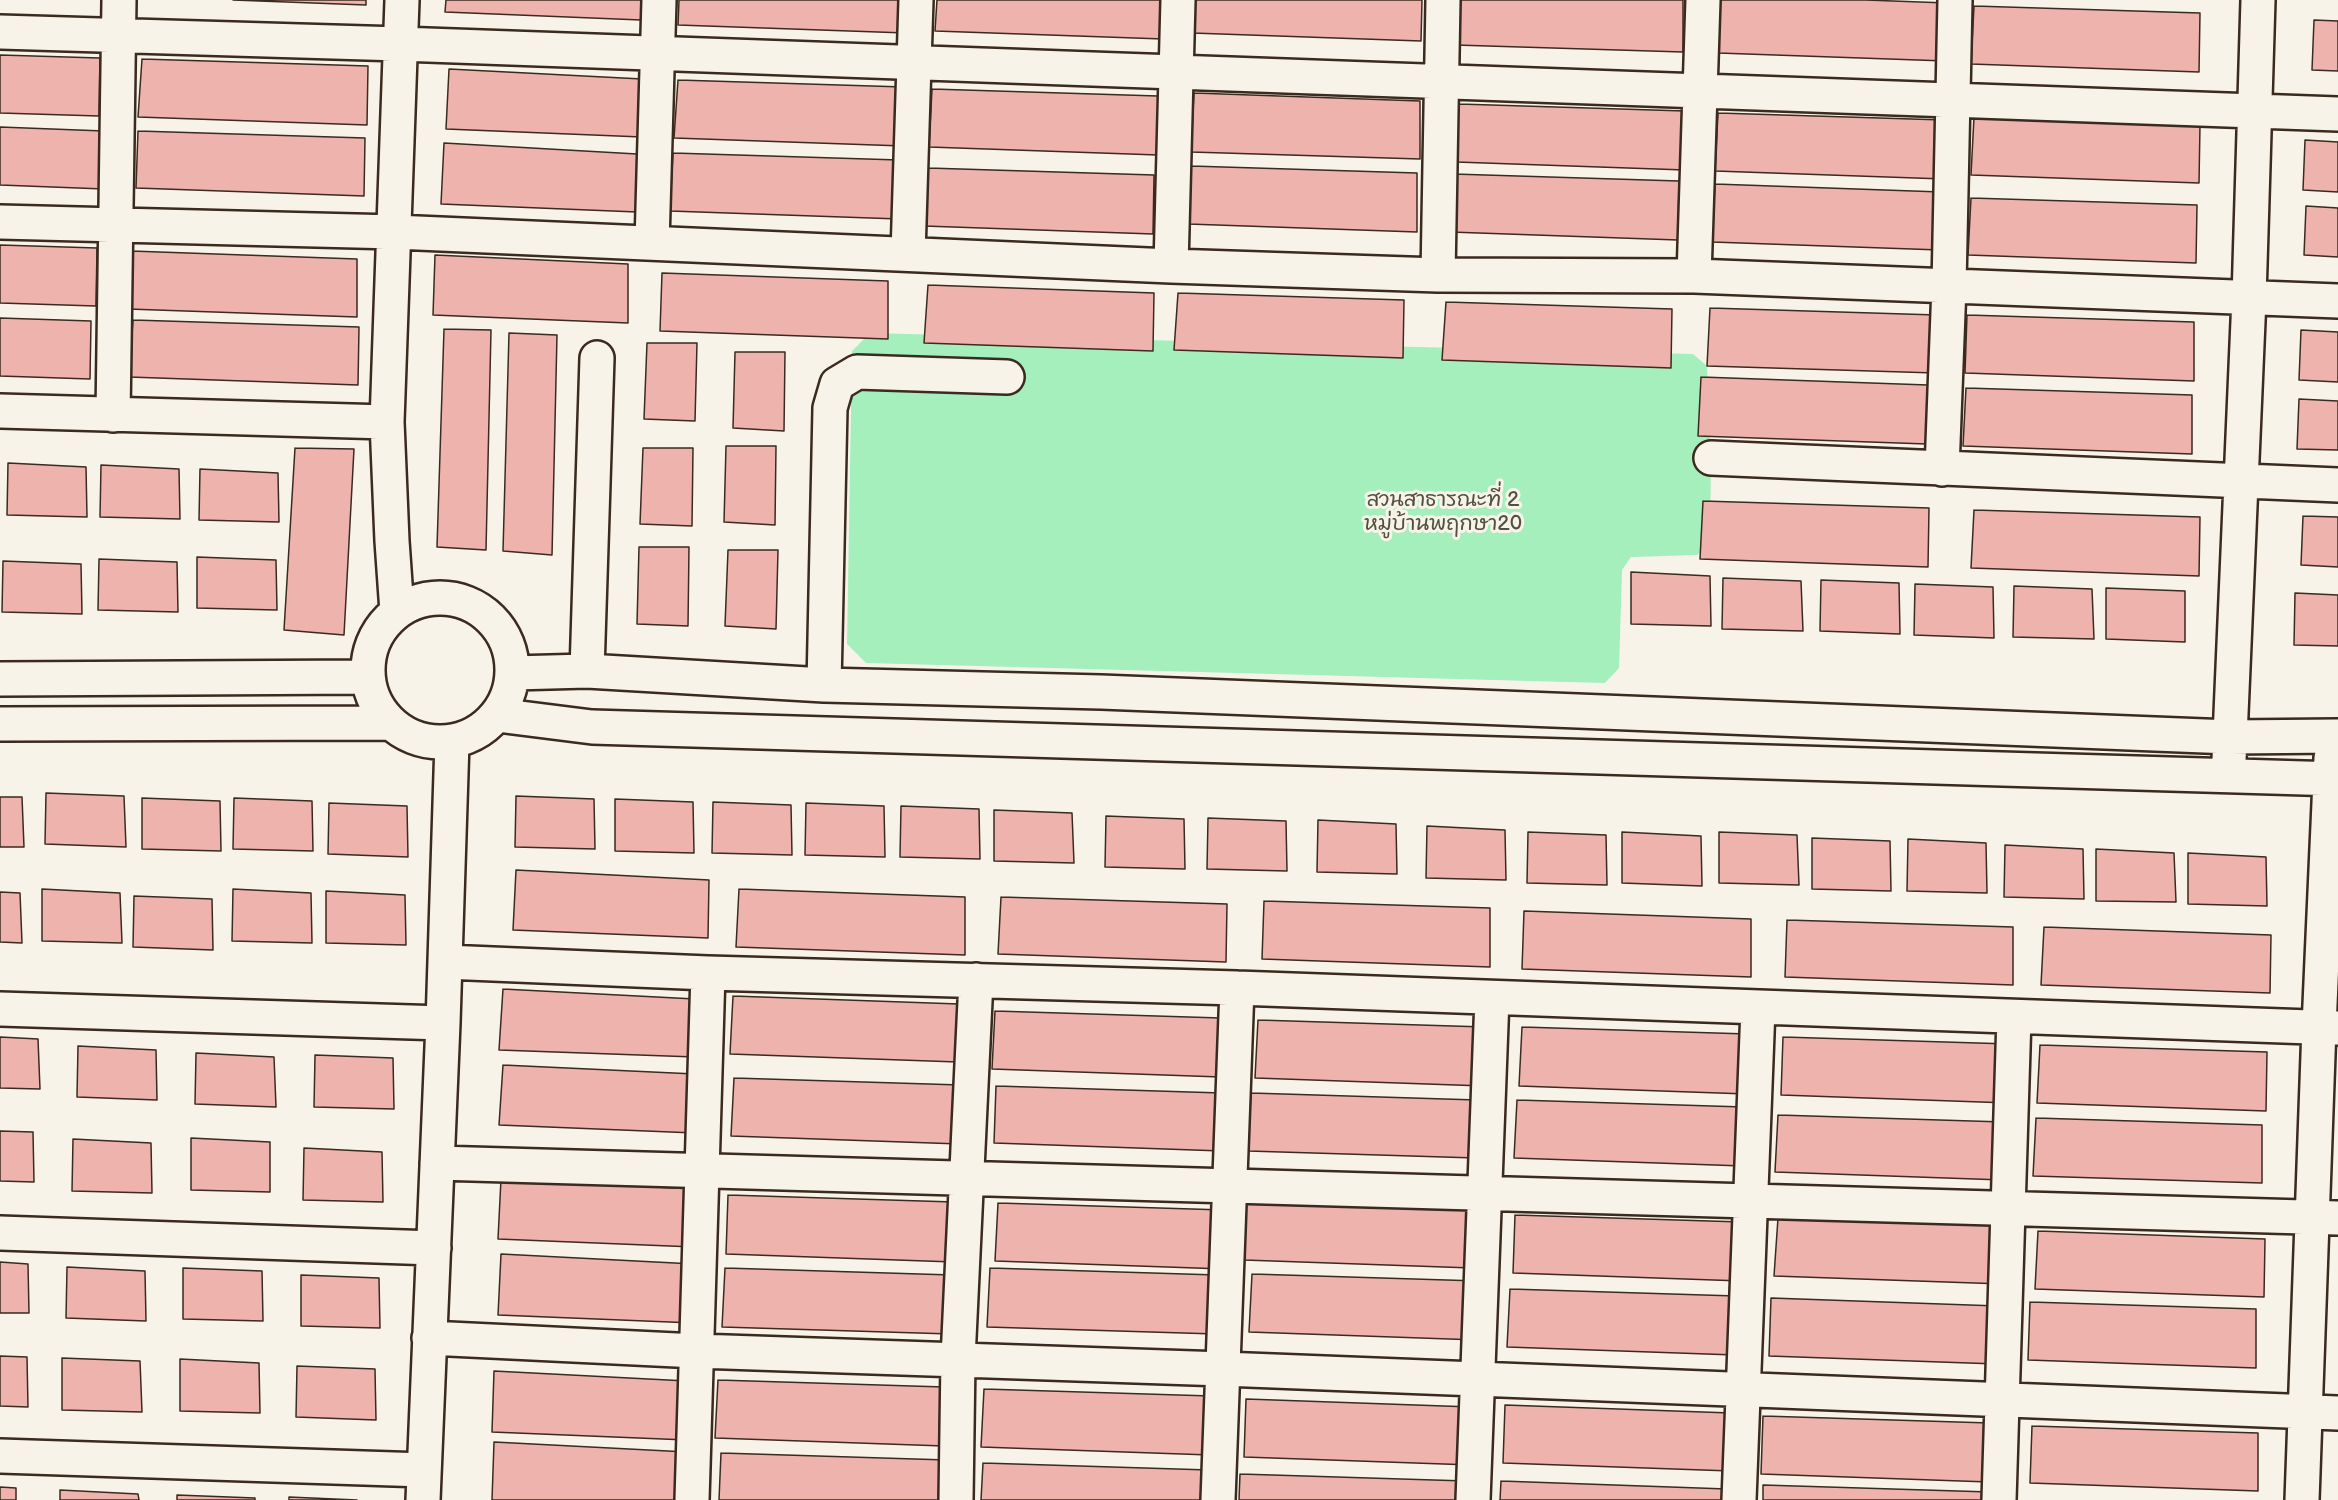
<!DOCTYPE html>
<html>
<head>
<meta charset="utf-8">
<style>
  body { margin:0 }
  canvas { display:block; background:#f7f3e8 }
</style>
</head>
<body>
<canvas width="2338" height="1500"></canvas>
<script>
const c = document.querySelector('canvas').getContext('2d');
c.lineJoin = 'round';
function paint(path, color) {
  c.fillStyle = color;
  c.fill(path, 'evenodd');
}
function poly(rows) {
  const path = new Path2D();
  for (const r of rows) {
    if (r.length === 3) {
      path.moveTo(r[0] + r[2], r[1]);
      path.arc(r[0], r[1], r[2], 0, 2 * Math.PI);
      continue;
    }
    path.moveTo(r[0], r[1]);
    for (let i = 2; i < r.length; i += 2) path.lineTo(r[i], r[i + 1]);
  }
  return path;
}
function strokePath(path, color, width, dash) {
  c.strokeStyle = color;
  c.lineWidth = width;
  c.lineCap = dash ? 'butt' : 'round';
  c.setLineDash(dash || []);
  c.stroke(path);
}
function label(font, color, halo, rows, align = 'center') {
  c.font = font + ' "Balsamiq Sans","Playpen Sans Thai",sans-serif';
  c.lineWidth = 6;
  c.setLineDash([]);
  c.textBaseline = 'middle';
  c.strokeStyle = halo;
  c.fillStyle = color;
  for (const [text, x, y, turn = 0] of rows) {
    c.save();
    c.translate(x, y);
    c.rotate((+turn || 0) * Math.PI / 180);
    c.textAlign = isNaN(turn) ? turn : align;
    if (halo) c.strokeText(text, 0, 0);
    c.fillText(text, 0, 0);
    c.restore();
  }
}
const green = poly([
  [870,333,1693,354,1707,366,1711,458,1710,543,1697,555,1631,557,1622,570,1619,668,1605,683,866,663,847,644,852,351]
]);
const building = poly([
  [233,0,366,0,366,5,233,0],
  [446,0,641,0,641,20,445,12,446,0],
  [679,0,906,0,906,33,678,25,679,0],
  [937,0,1164,0,1163,39,935,31,937,0],
  [1194,0,1422,0,1421,41,1192,33,1194,0],
  [1456,0,1683,0,1683,52,1455,45,1456,0],
  [1720,0,1866,0,1947,3,1946,61,1718,53,1720,0],
  [1974,6,2200,13,2199,72,1971,64,1974,6],
  [2314,20,2338,21,2338,71,2312,70,2314,20],
  [0,55,100,58,99,116,0,113,0,55],
  [142,59,368,66,367,125,138,117,142,59],
  [449,69,642,79,642,137,446,129,449,69],
  [678,80,904,87,903,146,674,138,678,80],
  [932,89,1158,96,1158,155,929,147,932,89],
  [1194,93,1420,101,1420,159,1191,152,1194,93],
  [1459,104,1685,111,1685,170,1456,162,1459,104],
  [1718,113,1944,120,1944,179,1715,171,1718,113],
  [1974,117,2200,125,2199,183,1971,175,1974,117],
  [0,127,104,131,104,189,0,185,0,127],
  [138,131,365,138,364,196,136,188,138,131],
  [2305,140,2338,142,2338,192,2303,190,2305,140],
  [444,143,637,154,637,212,441,204,444,143],
  [673,153,899,160,899,219,670,211,673,153],
  [1191,166,1417,173,1417,232,1188,224,1191,166],
  [928,168,1154,175,1153,234,924,226,928,168],
  [1453,174,1679,181,1678,240,1450,232,1453,174],
  [1715,184,1941,192,1940,250,1712,242,1715,184],
  [1971,198,2197,205,2196,263,1968,255,1971,198],
  [2306,206,2338,208,2338,257,2304,255,2306,206],
  [0,245,97,248,96,306,0,303,0,245],
  [131,251,357,259,357,317,128,309,131,251],
  [435,255,628,264,628,323,433,315,435,255],
  [662,273,888,281,888,339,660,331,662,273],
  [928,285,1154,293,1153,351,924,343,928,285],
  [1178,293,1404,300,1403,358,1174,350,1178,293],
  [1446,302,1672,309,1671,368,1442,360,1446,302],
  [1710,308,1937,315,1936,373,1707,366,1710,308],
  [1967,315,2194,322,2194,381,1965,373,1967,315],
  [0,318,91,321,90,379,0,376,0,318],
  [133,320,359,327,358,385,129,377,133,320],
  [444,329,491,330,486,550,437,547,444,329],
  [2301,330,2338,332,2338,382,2299,380,2301,330],
  [509,333,557,335,552,555,503,551,509,333],
  [647,343,697,343,695,421,644,419,647,343],
  [735,352,785,352,784,431,733,428,735,352],
  [1701,377,1928,385,1927,444,1698,436,1701,377],
  [1966,388,2192,395,2192,454,1963,446,1966,388],
  [2299,399,2338,401,2338,450,2297,449,2299,399],
  [726,446,776,446,775,525,724,522,726,446],
  [295,448,354,449,344,635,284,630,295,448],
  [643,448,693,448,692,526,640,524,643,448],
  [8,463,86,467,87,517,7,515,8,463],
  [101,465,179,469,180,519,100,517,101,465],
  [200,469,278,473,279,522,199,520,200,469],
  [1703,501,1929,508,1928,567,1700,559,1703,501],
  [1974,510,2200,517,2199,576,1971,568,1974,510],
  [2303,516,2338,517,2338,567,2301,565,2303,516],
  [639,547,689,547,688,626,637,624,639,547],
  [728,550,778,550,776,629,725,626,728,550],
  [197,557,276,560,277,610,197,608,197,557],
  [99,559,177,562,178,612,98,610,99,559],
  [3,561,81,564,82,614,2,612,3,561],
  [1631,572,1710,576,1711,626,1631,624,1631,572],
  [1723,578,1801,581,1803,631,1722,629,1723,578],
  [1821,580,1899,583,1900,634,1820,631,1821,580],
  [1915,584,1993,587,1994,638,1914,635,1915,584],
  [2014,586,2092,589,2094,639,2013,637,2014,586],
  [2106,588,2185,591,2185,642,2106,639,2106,588],
  [2295,593,2338,595,2338,646,2294,645,2295,593],
  [46,793,124,796,126,847,45,844,46,793],
  [516,796,594,799,595,849,515,847,516,796],
  [0,797,22,797,24,847,0,847,0,797],
  [142,798,220,801,221,851,142,849,142,798],
  [234,798,312,801,313,851,233,849,234,798],
  [615,799,693,802,694,853,615,851,615,799],
  [713,802,791,805,792,855,712,853,713,802],
  [329,803,407,806,408,857,328,854,329,803],
  [806,803,884,806,885,857,805,855,806,803],
  [901,806,979,809,980,859,900,857,901,806],
  [994,810,1072,813,1074,863,994,861,994,810],
  [1106,816,1184,819,1185,869,1105,867,1106,816],
  [1208,818,1286,821,1287,871,1207,869,1208,818],
  [1318,820,1396,824,1397,874,1317,872,1318,820],
  [1427,826,1505,830,1506,880,1426,878,1427,826],
  [1528,832,1606,835,1607,885,1527,883,1528,832],
  [1622,832,1701,836,1702,886,1622,883,1622,832],
  [1719,832,1797,835,1799,885,1719,883,1719,832],
  [1812,838,1890,841,1891,891,1812,889,1812,838],
  [1908,839,1986,843,1987,893,1907,891,1908,839],
  [2005,845,2083,849,2084,899,2004,897,2005,845],
  [2096,849,2174,853,2176,902,2096,901,2096,849],
  [2188,853,2266,857,2267,906,2188,904,2188,853],
  [516,870,709,880,708,938,513,930,516,870],
  [42,889,120,893,122,943,42,941,42,889],
  [233,889,311,893,312,943,232,941,233,889],
  [739,889,965,897,965,955,736,947,739,889],
  [326,891,405,895,406,945,326,943,326,891],
  [0,892,20,893,22,943,0,942,0,892],
  [134,896,212,899,213,950,133,947,134,896],
  [1001,897,1227,904,1226,962,998,954,1001,897],
  [1264,901,1490,908,1490,967,1262,959,1264,901],
  [1524,911,1751,919,1751,977,1522,969,1524,911],
  [1787,920,2013,927,2013,985,1785,977,1787,920],
  [2044,927,2271,935,2270,993,2041,985,2044,927],
  [503,989,695,999,695,1057,499,1050,503,989],
  [733,996,959,1004,958,1062,730,1054,733,996],
  [995,1011,1221,1018,1221,1077,992,1069,995,1011],
  [1258,1020,1485,1027,1484,1086,1255,1078,1258,1020],
  [1522,1027,1748,1034,1747,1094,1519,1086,1522,1027],
  [0,1037,38,1039,40,1089,0,1088,0,1037],
  [1783,1037,2010,1044,2009,1103,1781,1095,1783,1037],
  [2040,1045,2267,1052,2266,1111,2037,1103,2040,1045],
  [78,1046,156,1050,157,1100,77,1097,78,1046],
  [196,1053,274,1057,276,1107,195,1104,196,1053],
  [315,1055,393,1058,394,1109,314,1107,315,1055],
  [503,1065,695,1074,695,1133,499,1125,503,1065],
  [734,1078,961,1085,960,1144,731,1136,734,1078],
  [996,1086,1222,1093,1222,1151,994,1143,996,1086],
  [1251,1093,1477,1100,1476,1158,1248,1151,1251,1093],
  [1517,1100,1744,1107,1743,1166,1514,1158,1517,1100],
  [1778,1115,2004,1122,2003,1180,1775,1172,1778,1115],
  [2036,1118,2262,1125,2262,1183,2033,1176,2036,1118],
  [0,1131,33,1132,34,1182,0,1181,0,1131],
  [191,1138,270,1142,270,1192,191,1190,191,1138],
  [73,1139,151,1143,152,1193,72,1191,73,1139],
  [304,1148,382,1152,383,1202,303,1200,304,1148],
  [501,1179,694,1189,694,1247,498,1239,501,1179],
  [728,1195,954,1202,954,1262,726,1254,728,1195],
  [1246,1202,1472,1209,1472,1268,1244,1260,1246,1202],
  [998,1203,1224,1210,1224,1269,995,1261,998,1203],
  [1515,1215,1742,1222,1742,1281,1513,1273,1515,1215],
  [1778,1218,2004,1225,2003,1284,1774,1276,1778,1218],
  [2038,1231,2265,1239,2264,1297,2035,1289,2038,1231],
  [501,1254,694,1264,694,1323,498,1315,501,1254],
  [0,1262,28,1264,29,1313,0,1313,0,1262],
  [67,1267,145,1271,146,1321,66,1318,67,1267],
  [183,1268,262,1271,263,1321,183,1319,183,1268],
  [725,1268,952,1275,951,1334,722,1327,725,1268],
  [990,1268,1217,1275,1216,1334,987,1327,990,1268],
  [1252,1274,1479,1281,1478,1340,1249,1332,1252,1274],
  [301,1275,379,1278,380,1328,301,1326,301,1275],
  [1510,1289,1736,1296,1735,1355,1507,1347,1510,1289],
  [1771,1298,1998,1306,1997,1364,1769,1356,1771,1298],
  [2030,1302,2256,1309,2256,1368,2028,1360,2030,1302],
  [0,1356,27,1357,28,1407,0,1406,0,1356],
  [62,1358,140,1361,142,1412,62,1410,62,1358],
  [180,1359,259,1363,260,1413,180,1411,180,1359],
  [297,1366,375,1369,376,1420,296,1417,297,1366],
  [494,1371,687,1381,687,1440,492,1432,494,1371],
  [718,1380,944,1387,944,1446,715,1438,718,1380],
  [984,1389,1211,1396,1210,1455,981,1447,984,1389],
  [1246,1399,1472,1407,1472,1465,1244,1457,1246,1399],
  [1505,1405,1731,1413,1731,1471,1503,1463,1505,1405],
  [1763,1416,1990,1423,1989,1482,1761,1474,1763,1416],
  [2032,1426,2258,1433,2258,1491,2030,1483,2032,1426],
  [494,1442,687,1452,687,1500,492,1500,494,1442],
  [721,1453,947,1460,947,1500,719,1500,721,1453],
  [983,1463,1209,1470,1209,1500,981,1500,983,1463],
  [1240,1474,1466,1481,1466,1500,1239,1500,1240,1474],
  [1501,1481,1727,1489,1727,1500,1500,1500,1501,1481],
  [1763,1485,1990,1492,1990,1500,1763,1500,1763,1485],
  [0,1487,16,1488,16,1500,0,1500,0,1487],
  [60,1490,138,1494,139,1500,60,1500,60,1490],
  [177,1495,255,1498,255,1500,177,1500,177,1495],
  [289,1497,357,1500,289,1500,289,1497]
]);
const minor = poly([
  [0,32,400,44,2338,114],
  [0,222,395,232,1171,266,1438,275,1694,276,2338,301],
  [652,243,659,0],
  [908,254,916,0],
  [1171,266,1178,0],
  [1438,275,1443,0],
  [1694,276,1703,0],
  [0,411,387,422],
  [113,415,119,0],
  [1711,458,2338,485],
  [1942,469,1949,286,1955,0],
  [440,670,72],
  [397,612,392,541,387,422,402,0],
  [587,671,597,358],
  [513,673,587,671,824,685,1101,692,2230,737,2338,736],
  [0,679,367,677],
  [824,685,830,408,837,384,857,372,1007,377],
  [497,715,592,727,2338,779],
  [0,724,390,723],
  [2229,760,2249,298,2258,0],
  [445,962,708,973,1237,988,2338,1028],
  [0,1009,443,1023],
  [437,1163,2338,1218],
  [0,1233,434,1248],
  [429,1338,697,1351,1223,1369,2338,1413],
  [0,1456,424,1470],
  [423,1500,443,1023,452,742],
  [692,1500,708,973],
  [956,1500,958,1359,976,980],
  [1218,1500,1237,988],
  [1473,1500,1492,998],
  [1739,1500,1758,1008],
  [1999,1500,2014,1017],
  [2302,1500,2319,1027,2331,758]
]);
const parkNames = [
  ["สวนสาธารณะที่ 2",1443,501],
  ["หมู่บ้านพฤกษา20",1443,525]
];
paint(green, '#a5efbd');
paint(building, '#efb3ae');
strokePath(building, '#3b2a1e', 1.5);
strokePath(minor, '#3b2a1e', 38);
strokePath(minor, '#f7f3e8', 33);
label('21px', '#50513e', '#f7f3e8', parkNames);
</script>
</body>
</html>
